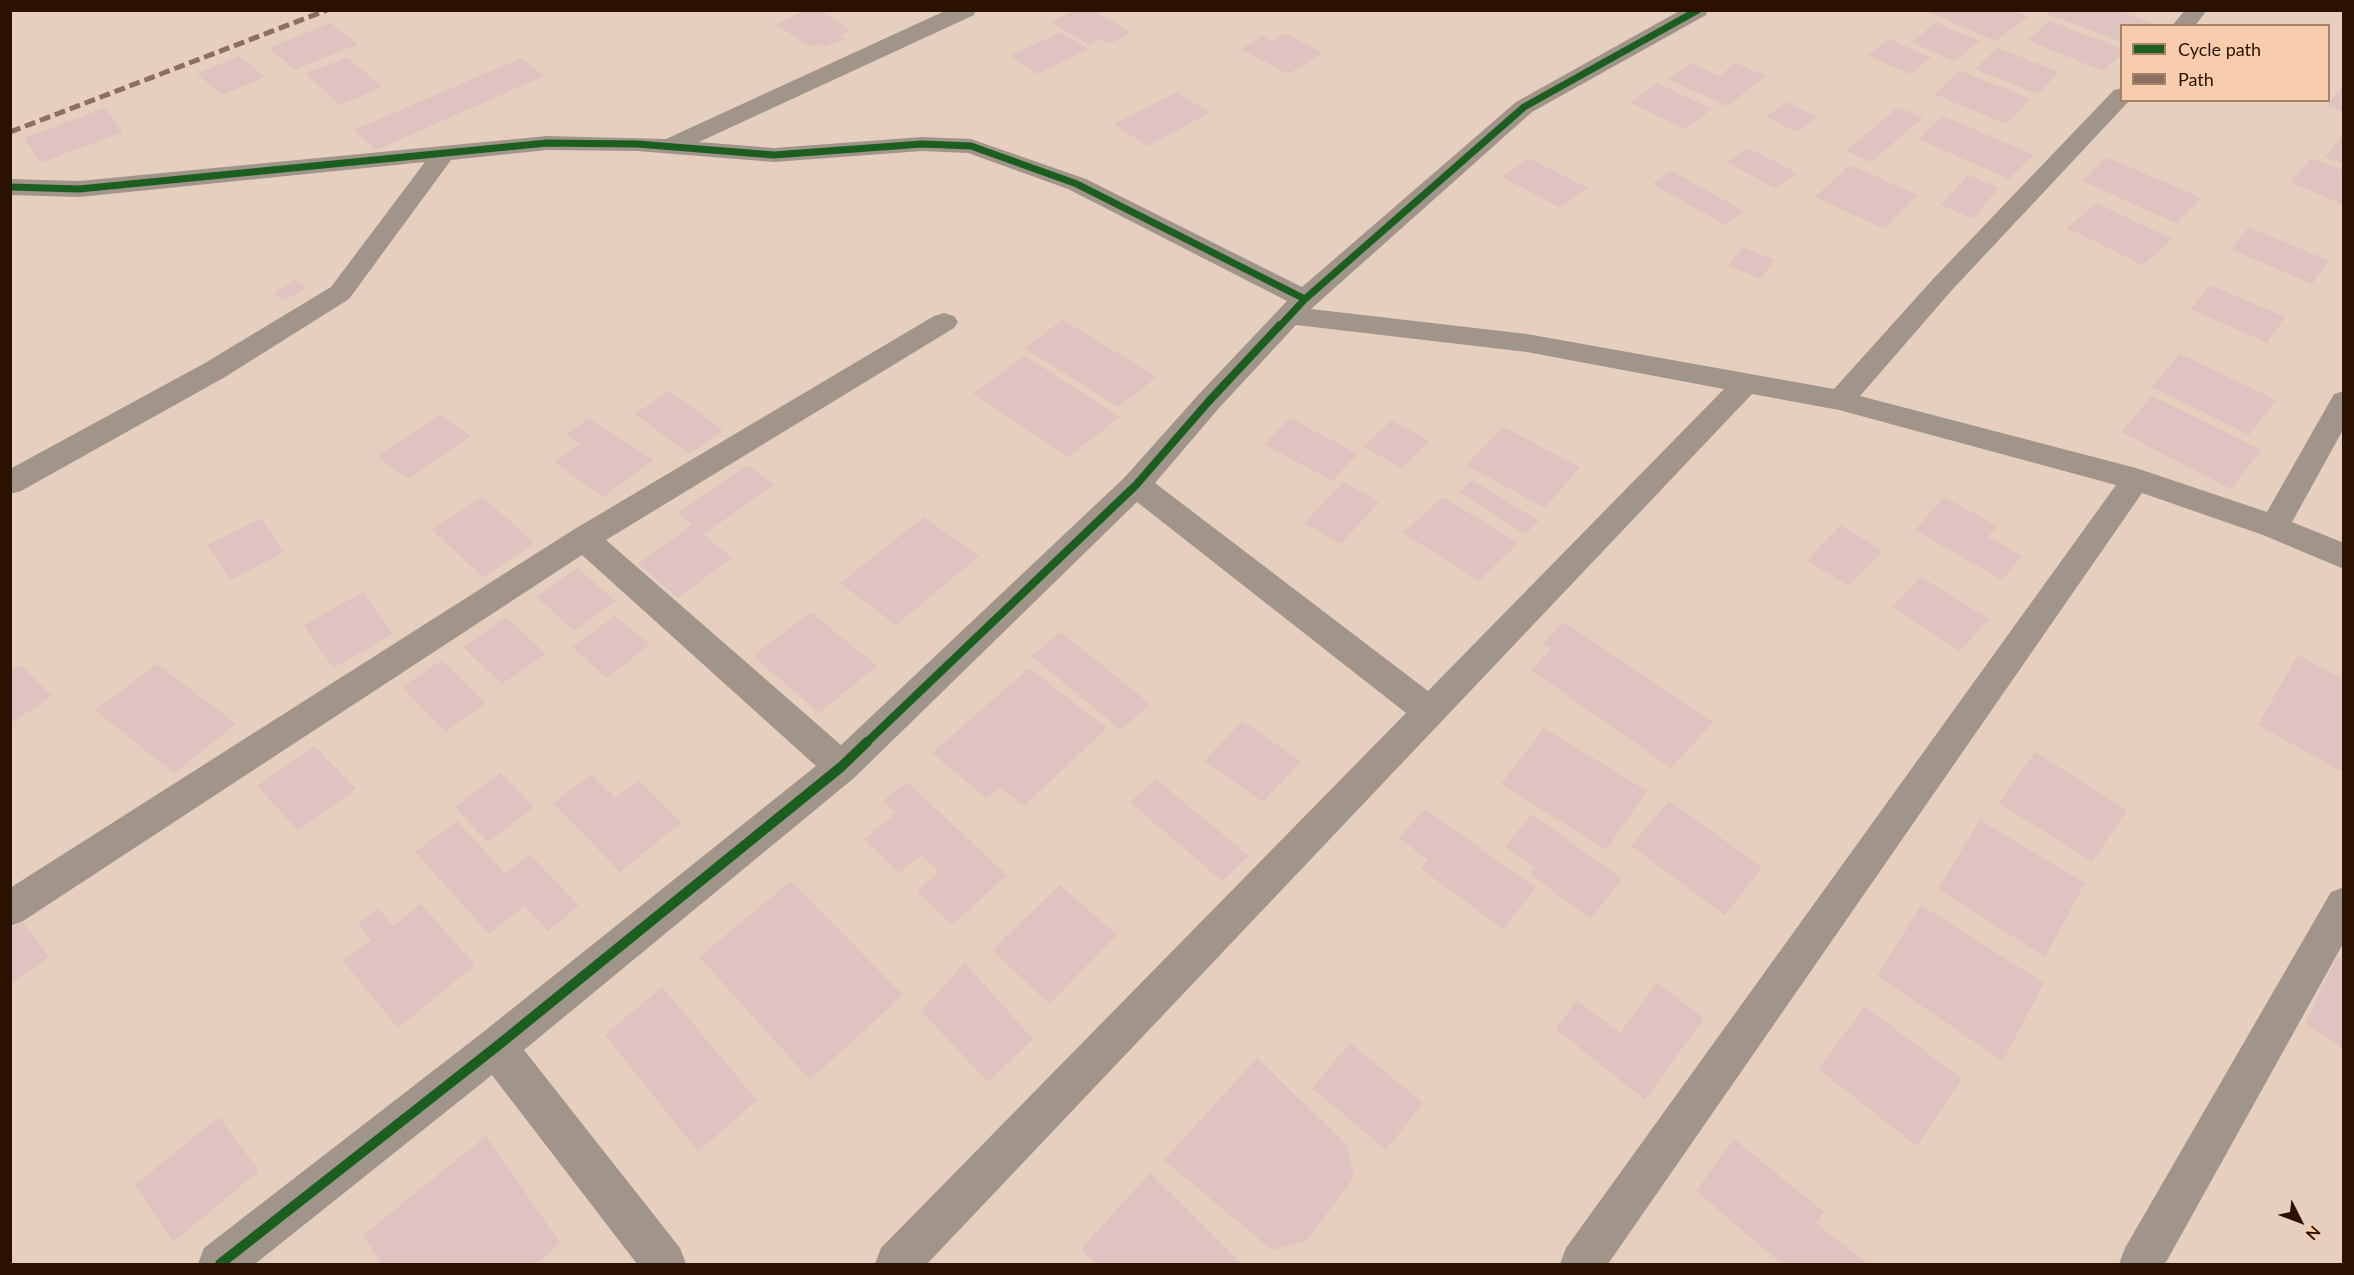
<!DOCTYPE html>
<html>
<head>
<meta charset="utf-8">
<style>
  body { margin:0 }
  #map { position:relative; width:2354px; height:1275px; overflow:hidden; background:#e6cfbe; font-family:Lato,sans-serif }
  canvas { display:block }
  .frame { position:absolute; inset:0; border:12px solid #2a1100; pointer-events:none }
  .legend { position:absolute; left:2120px; top:24px; width:210px; height:78px; box-sizing:border-box; background:#f7cdad; border:2px solid #a58268; margin:0; padding:8px 10px; list-style:none; font-size:18px; color:#2a1100 }
  .legend li { display:flex; align-items:center; gap:12px; height:30px }
  .legend b { width:30px; border:2px solid #a58268 }
  .north { position:absolute; left:2270px; top:1191px; width:60px; height:60px; -webkit-text-stroke:4px #f7cdad; paint-order:stroke; rotate:132deg; font-size:16px; font-weight:700; line-height:24px; text-align:center; color:#2a1100 }
  .north::after { content:''; display:block; margin:auto; width:21px; height:27px; background:#2a1100; clip-path:polygon(50% 0,100% 100%,50% 72%,0 100%) }
</style>
</head>
<body>
<div id="map">
<canvas width="2354" height="1275"></canvas>
<div class="frame"></div>
<ul class="legend">
<li><b style="height:8px;background:#1b5e20"></b>Cycle path</li>
<li><b style="height:8px;background:#8d6e63"></b>Path</li>
</ul>
<div class="north">N</div>
</div>
<script>
const c = document.querySelector('canvas').getContext('2d');
c.lineJoin = 'round';
function paint(path, color) {
  c.fillStyle = color;
  c.fill(path, 'evenodd');
}
function poly(rows) {
  const path = new Path2D();
  for (const r of rows) {
    path.moveTo(r[0], r[1]);
    for (let i = 2; i < r.length; i += 2) path.lineTo(r[i], r[i + 1]);
  }
  return path;
}
function strokePath(path, color, width, dash) {
  c.strokeStyle = color;
  c.lineWidth = width;
  c.lineCap = dash ? 'butt' : 'round';
  c.setLineDash(dash || []);
  c.stroke(path);
}
const building = poly([
  [806,10,819,10,850,30,839,36,843,39,825,47,819,43,810,47,776,24],
  [1076,10,1094,10,1131,33,1109,44,1102,39,1088,45,1051,22],
  [1925,10,2013,10,2028,17,1995,41],
  [2051,10,2118,10,2157,25,2122,26,2122,42,2047,14],
  [2050,21,2122,49,2122,54,2103,71,2027,40],
  [331,23,357,44,295,70,269,48],
  [1936,23,1980,41,1955,61,1911,42],
  [1060,32,1088,49,1038,74,1010,56],
  [1285,33,1323,53,1288,74,1241,49,1263,36,1272,41],
  [1889,39,1932,58,1910,74,1867,55],
  [1997,48,2059,72,2038,94,1975,69],
  [239,56,265,77,222,95,197,74],
  [347,57,382,87,340,105,306,74],
  [521,58,544,76,376,150,354,130],
  [1691,63,1719,76,1736,63,1766,76,1727,106,1668,79],
  [1960,71,2031,99,2006,124,1934,94],
  [1657,83,1712,109,1685,129,1630,103],
  [2342,88,2344,88,2344,112,2326,106],
  [1177,92,1210,113,1147,146,1114,124],
  [1786,102,1817,117,1797,132,1766,117],
  [1898,107,1923,118,1871,162,1846,151],
  [105,108,123,132,40,163,24,138],
  [1943,116,2034,155,2009,179,1918,139],
  [2344,134,2344,164,2325,157],
  [1749,148,1797,173,1775,188,1726,162],
  [2106,157,2201,198,2176,223,2082,181],
  [1529,158,1588,188,1560,208,1502,177],
  [2312,158,2344,171,2344,205,2290,182],
  [1850,165,1918,195,1884,229,1815,197],
  [1671,171,1744,211,1725,225,1652,184],
  [1968,175,1999,188,1973,219,1941,205],
  [2096,203,2172,239,2143,265,2067,228],
  [2249,227,2329,261,2312,284,2231,249],
  [1743,247,1775,260,1760,279,1728,265],
  [295,280,307,287,284,301,273,294],
  [2210,285,2285,317,2267,343,2191,309],
  [1063,320,1157,377,1118,407,1024,348],
  [2180,354,2276,400,2249,435,2152,387],
  [1025,356,1120,417,1068,457,973,393],
  [669,391,723,430,689,454,635,414],
  [2152,396,2261,450,2231,489,2121,432],
  [440,415,471,436,408,479,377,456],
  [589,418,653,460,603,497,554,462,580,444,566,434],
  [1290,418,1358,454,1332,481,1264,444],
  [1392,420,1430,441,1402,468,1363,447],
  [1503,427,1580,467,1545,508,1466,465],
  [747,465,774,485,704,534,678,513],
  [1472,480,1539,521,1525,534,1459,492],
  [1343,482,1379,502,1341,544,1304,523],
  [483,497,534,543,483,577,431,529],
  [1443,497,1518,543,1479,581,1403,533],
  [1944,497,1997,526,1988,537,2022,556,2002,580,1915,530],
  [924,517,979,556,896,625,840,583],
  [261,518,284,552,231,580,207,545],
  [692,525,732,558,678,598,638,563],
  [1841,525,1883,551,1848,586,1807,560],
  [577,568,616,601,574,631,537,597],
  [1921,577,1989,619,1960,651,1892,607],
  [363,592,393,634,333,668,304,625],
  [811,612,877,666,819,713,753,656],
  [615,616,650,645,607,678,572,647],
  [506,617,546,654,502,684,463,647],
  [1564,622,1713,722,1671,768,1531,670,1551,649,1543,643],
  [1061,632,1150,704,1121,730,1031,656],
  [2298,655,2344,680,2344,764,2340,771,2258,725],
  [442,660,486,703,445,732,402,687],
  [157,664,236,724,174,773,95,710],
  [21,665,52,696,10,724,10,671],
  [1029,668,1107,728,1024,806,1000,787,987,799,932,753],
  [1242,721,1301,761,1263,802,1204,761],
  [1544,728,1647,791,1606,850,1501,784],
  [314,746,356,789,298,831,257,786],
  [2035,752,2127,810,2092,862,1999,803],
  [500,773,534,807,488,842,455,807],
  [591,774,615,798,639,780,681,823,620,872,553,803],
  [1156,779,1249,856,1222,881,1130,802],
  [907,782,1007,875,952,925,917,891,939,872,921,855,899,873,864,839,896,813,883,801],
  [1669,801,1762,867,1725,915,1631,846],
  [1425,809,1536,888,1503,929,1421,869,1428,860,1399,838],
  [1532,814,1622,879,1590,919,1530,874,1535,868,1505,846],
  [1980,820,2085,883,2045,957,1938,889],
  [457,821,505,873,530,854,579,906,548,931,524,906,489,934,415,852],
  [791,881,903,995,810,1080,699,957],
  [1060,885,1117,935,1049,1004,992,950],
  [421,904,475,965,398,1028,343,961,371,940,358,924,379,908,393,926],
  [1921,905,2044,983,2003,1061,1877,976],
  [22,921,49,957,10,984,10,929],
  [2337,956,2344,960,2344,1049,2305,1024],
  [965,963,1033,1039,988,1082,921,1011],
  [1657,983,1704,1018,1645,1100,1556,1029,1577,1000,1620,1033],
  [662,987,757,1100,698,1152,605,1035],
  [1865,1006,1962,1079,1917,1146,1818,1069],
  [1350,1043,1423,1103,1386,1150,1312,1088],
  [1257,1058,1347,1145,1354,1177,1307,1240,1272,1250,1164,1160],
  [219,1117,259,1171,173,1242,135,1185],
  [486,1136,560,1243,536,1264,382,1264,363,1235],
  [1734,1139,1824,1212,1816,1223,1868,1264,1782,1264,1696,1191],
  [1150,1173,1242,1264,1096,1264,1081,1249]
]);
const minor = poly([
  [947,10,976,10,974,15,699,142,774,148,922,137,971,139,1086,179,1302,287,1516,102,1681,10,1708,10,1706,15,1532,112,1311,309,1527,334,1834,389,1934,278,2114,90,2122,88,2122,100,2130,100,1952,290,1860,396,2136,468,2267,512,2334,394,2344,391,2344,428,2292,522,2344,543,2344,569,2263,535,2142,493,1608,1264,1560,1264,1566,1248,2116,485,1839,410,1752,394,927,1264,875,1264,881,1248,1406,713,1137,502,854,778,524,1050,680,1248,686,1264,637,1264,492,1075,255,1264,198,1264,204,1248,482,1033,816,766,582,555,23,921,10,926,10,888,573,530,934,316,944,313,954,316,958,322,954,328,606,540,841,745,1125,477,1199,394,1287,301,1068,189,968,153,922,151,774,162,637,151,547,150,451,160,349,299,225,377,21,491,10,494,10,469,205,363,331,287,425,162,79,197,10,195,10,179,79,181,547,136,666,139,947,10],
  [1296,325,1527,352,1724,389,1428,691,1155,483,1219,408,1296,325],
  [2185,10,2207,10,2195,26,2172,26,2185,10],
  [2344,887,2344,942,2165,1264,2119,1264,2125,1248,2331,892,2344,887]
]);
const quiet = poly([
  [10,132,327,10]
]);
const cyclewayFar2 = poly([
  [10,187,79,189,547,143,637,144,774,155,922,144,971,146,1077,184,1305,299],
  [1279,327,1305,299,1524,107,1698,10]
]);
const cyclewayFar1 = poly([
  [865,744,1136,485,1209,401,1280,325]
]);
const cycleway = poly([
  [220,1264,496,1047,841,767,867,742]
]);
paint(building, '#dec3c1');
paint(minor, '#a0948b');
strokePath(quiet, '#8d6e63', 5, [11, 5]);
strokePath(cyclewayFar2, '#1b5e20', 7);
strokePath(cyclewayFar1, '#1b5e20', 8);
strokePath(cycleway, '#1b5e20', 10);
</script>
</body>
</html>
